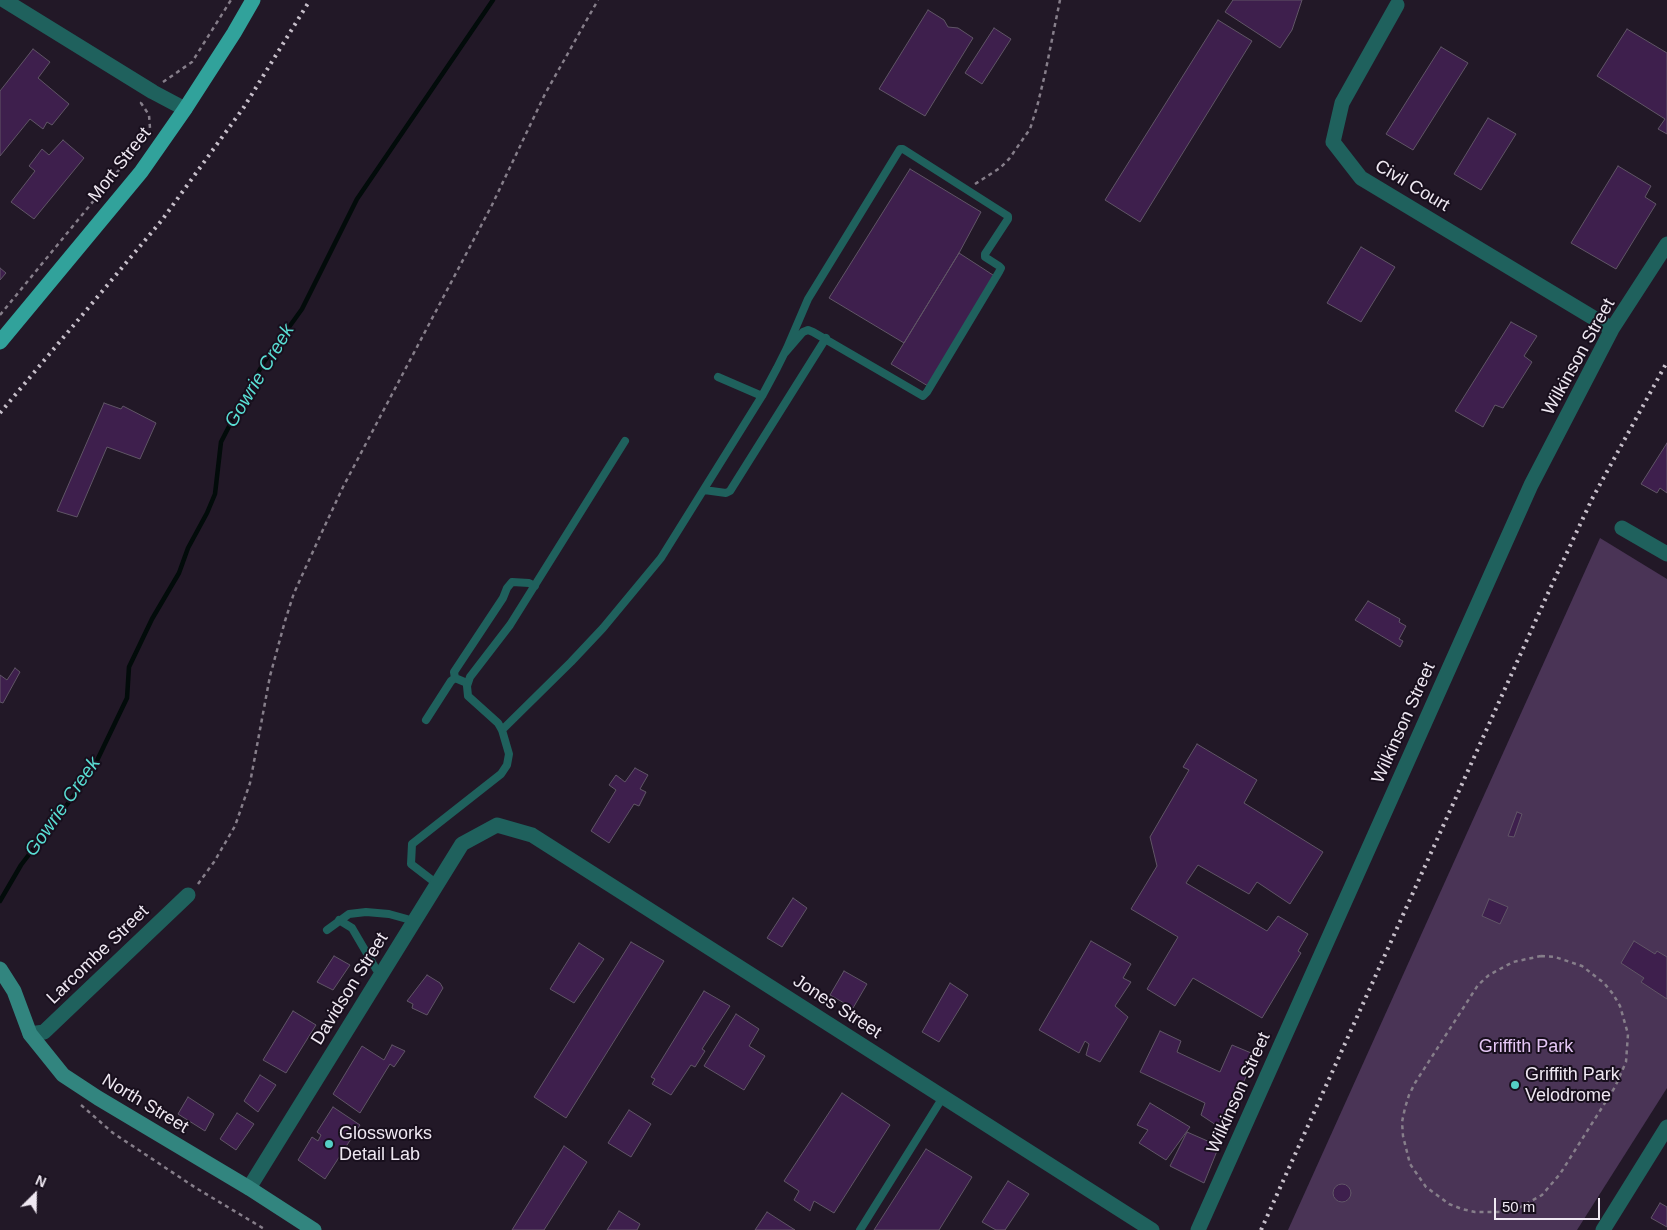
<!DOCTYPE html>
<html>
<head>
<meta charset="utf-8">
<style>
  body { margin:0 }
  #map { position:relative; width:1667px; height:1230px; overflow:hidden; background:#221827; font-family:Arial,sans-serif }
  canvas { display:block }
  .north { position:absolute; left:10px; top:1170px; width:50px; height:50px; -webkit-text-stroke:4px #180f1d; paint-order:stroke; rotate:23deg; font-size:14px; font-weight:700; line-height:20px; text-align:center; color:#efe8f2 }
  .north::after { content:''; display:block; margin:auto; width:18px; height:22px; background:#efe8f2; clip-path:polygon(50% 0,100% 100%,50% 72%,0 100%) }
  .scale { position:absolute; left:1494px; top:1198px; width:106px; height:22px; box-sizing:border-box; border:2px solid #efe8f2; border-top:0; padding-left:6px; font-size:15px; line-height:18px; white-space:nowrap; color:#efe8f2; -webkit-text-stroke:4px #180f1d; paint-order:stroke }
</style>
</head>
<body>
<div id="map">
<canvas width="1667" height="1230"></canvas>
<div class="north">N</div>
<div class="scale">50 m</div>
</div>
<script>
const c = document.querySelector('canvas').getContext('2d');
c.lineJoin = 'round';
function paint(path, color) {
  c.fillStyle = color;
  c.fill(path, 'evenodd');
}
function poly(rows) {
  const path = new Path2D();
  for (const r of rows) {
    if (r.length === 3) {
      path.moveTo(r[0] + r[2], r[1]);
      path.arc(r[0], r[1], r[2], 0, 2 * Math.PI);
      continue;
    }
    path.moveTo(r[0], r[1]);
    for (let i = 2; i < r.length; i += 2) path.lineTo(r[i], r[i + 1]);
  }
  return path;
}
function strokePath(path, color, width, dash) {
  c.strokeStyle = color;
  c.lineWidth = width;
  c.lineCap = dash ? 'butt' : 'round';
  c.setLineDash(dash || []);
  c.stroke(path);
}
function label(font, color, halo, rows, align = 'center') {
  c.font = font + ' Arial,sans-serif';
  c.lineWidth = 4;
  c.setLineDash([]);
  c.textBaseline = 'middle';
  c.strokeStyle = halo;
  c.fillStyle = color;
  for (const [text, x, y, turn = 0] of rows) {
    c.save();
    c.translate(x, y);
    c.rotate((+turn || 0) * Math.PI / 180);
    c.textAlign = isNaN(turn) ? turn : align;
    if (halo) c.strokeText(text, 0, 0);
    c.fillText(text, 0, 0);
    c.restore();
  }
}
const green = poly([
  [1600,538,1667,579,1667,1088,1577,1230,1288,1230]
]);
const stream = poly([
  [0,901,21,865,91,773,127,698,129,667,152,619,179,573,188,548,207,513,215,494,221,442,240,405,264,362,302,309,357,199,493,0]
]);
const building = poly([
  [1233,0,1302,0,1292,30,1280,48,1225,12,1233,0],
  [928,10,944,20,948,27,958,28,973,38,925,116,879,89,928,10],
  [1218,20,1252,41,1140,222,1105,200,1218,20],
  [994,28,1011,39,982,84,965,73,994,28],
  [1627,29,1667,53,1667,134,1658,129,1665,119,1597,76,1627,29],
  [1441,47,1468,63,1413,150,1386,134,1441,47],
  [33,49,50,62,38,78,69,104,52,125,47,122,43,129,30,119,0,156,0,91,33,49],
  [1488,118,1516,134,1481,190,1454,174,1488,118],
  [63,140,84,158,34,219,11,202,35,171,29,166,42,149,49,155,63,140],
  [1618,166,1651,186,1645,197,1656,204,1616,269,1571,243,1618,166],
  [910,169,981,212,959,253,904,343,829,298,910,169],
  [1361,247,1395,267,1361,322,1327,303,1361,247],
  [959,253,996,277,928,386,891,364,959,253],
  [0,268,6,273,0,280,0,268],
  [1511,322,1537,336,1524,356,1532,362,1503,408,1495,405,1483,427,1455,411,1511,322],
  [104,403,121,409,123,406,156,423,140,459,107,447,77,517,57,511,104,403],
  [1667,443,1667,493,1660,488,1657,493,1641,484,1667,443],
  [1368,601,1400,619,1399,622,1406,626,1399,639,1403,641,1400,647,1355,620,1368,601],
  [15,668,20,672,3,703,0,702,0,675,7,680,15,668],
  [1197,744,1257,780,1244,803,1323,852,1290,904,1257,882,1249,894,1198,865,1186,883,1267,931,1278,916,1308,934,1298,951,1301,953,1262,1018,1193,978,1175,1006,1147,989,1178,937,1131,909,1157,866,1150,837,1189,770,1183,767,1197,744],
  [635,768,648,775,640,789,646,792,639,806,634,804,609,843,591,831,616,790,609,785,616,775,625,782,635,768],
  [1517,812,1522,814,1514,837,1508,836,1517,812],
  [793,898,807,908,782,947,767,938,793,898],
  [1489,899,1508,907,1500,924,1482,916,1489,899],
  [1091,941,1131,964,1123,978,1131,982,1115,1006,1128,1017,1100,1062,1086,1055,1089,1044,1085,1041,1079,1053,1039,1030,1091,941],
  [1634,941,1655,954,1657,951,1667,957,1667,999,1641,982,1644,978,1621,963,1634,941],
  [631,942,664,961,566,1118,534,1097,631,942],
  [579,943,604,959,574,1003,550,989,579,943],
  [334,956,350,965,333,990,317,982,334,956],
  [844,971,867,984,853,1008,830,995,844,971],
  [427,975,440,983,443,988,427,1015,412,1008,413,1004,407,1001,427,975],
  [950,983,968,995,939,1042,922,1032,950,983],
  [704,991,730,1006,702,1049,705,1051,695,1067,691,1065,671,1095,652,1084,655,1079,651,1077,704,991],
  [293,1011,316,1025,286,1073,263,1060,293,1011],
  [736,1014,759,1029,749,1046,765,1056,744,1090,704,1066,736,1014],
  [1160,1031,1181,1041,1177,1052,1220,1072,1232,1045,1256,1055,1222,1129,1201,1115,1205,1103,1140,1072,1160,1031],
  [392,1045,405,1051,394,1067,390,1064,360,1113,333,1094,362,1046,384,1060,392,1045],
  [260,1075,276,1085,258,1112,244,1101,260,1075],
  [842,1093,890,1125,834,1213,814,1201,810,1211,794,1200,799,1191,784,1181,842,1093],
  [188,1097,214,1114,205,1131,178,1114,188,1097],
  [1150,1103,1190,1127,1166,1160,1139,1143,1148,1130,1137,1125,1150,1103],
  [333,1107,360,1125,325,1179,298,1160,312,1137,318,1141,321,1135,317,1132,333,1107],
  [629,1110,651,1124,631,1157,608,1143,629,1110],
  [237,1113,254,1124,236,1150,220,1139,237,1113],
  [1187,1132,1219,1146,1204,1183,1170,1166,1187,1132],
  [564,1146,587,1162,544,1230,512,1230,564,1146],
  [926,1149,972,1177,939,1230,874,1230,926,1149],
  [1008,1181,1029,1194,1005,1230,996,1230,982,1222,1008,1181],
  [1342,1193,9],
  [1660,1203,1667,1207,1667,1227,1651,1218,1660,1203],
  [619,1211,640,1224,637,1230,607,1230,619,1211],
  [767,1212,795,1230,755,1230,767,1212]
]);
const path = poly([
  [163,82,192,62,231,0],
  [975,184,1000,168,1009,159,1030,129,1037,107,1045,74,1060,0],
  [0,315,132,154,150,128,149,115,141,103,143,101],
  [198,884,214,862,235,826,250,783,270,676,285,621,294,593,321,534,343,487,492,205,545,94,598,0],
  [1541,956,1555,957,1582,966,1604,983,1613,994,1620,1006,1628,1034,1626,1062,1615,1087,1560,1174,1542,1195,1517,1209,1504,1212,1475,1212,1462,1209,1449,1204,1426,1187,1410,1164,1403,1136,1402,1122,1405,1108,1409,1095,1415,1083,1478,985,1489,975,1513,962,1541,956],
  [81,1105,113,1133,196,1188,266,1230]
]);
const lane = poly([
  [718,377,762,396],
  [704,490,726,493,730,491,826,338],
  [467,683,455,678,454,672,503,598,507,588,512,582,529,583,535,586],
  [426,720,451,681,455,678],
  [502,730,571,662,603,628,661,558,762,396,777,368,787,348,808,299,900,149,903,149,1008,216,1008,219,985,254,985,257,999,266,1001,268,999,272,927,392,923,396,813,332,808,330,803,332,784,354],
  [437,884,411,864,412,844,501,774,507,765,509,754,502,730,498,723,468,696,467,686,470,677,510,625,625,441],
  [339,920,352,928,376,969,381,975],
  [327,930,349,914,366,912,389,914,407,919,413,923],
  [860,1230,943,1097]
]);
const street = poly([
  [4,0,153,92,185,109],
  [1397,5,1342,103,1333,142,1361,178,1612,329],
  [1622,528,1667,554],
  [30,1034,44,1032,188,895],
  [249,1188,462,844,497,825,532,835,1152,1230],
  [1198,1230,1531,485,1612,329,1667,244],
  [1603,1230,1667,1127]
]);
const secondary = poly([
  [0,969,14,991,30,1034,63,1075,98,1098,249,1188,314,1230]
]);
const primary = poly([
  [0,342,141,172,185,109,234,33,253,0]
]);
const rail = poly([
  [0,413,162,220,244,107,310,0],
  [1261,1230,1549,591,1592,499,1667,362]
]);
const markers = [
  [1515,1085,5,"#55cec5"],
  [329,1144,5,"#55cec5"]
];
const streetNames = [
  ["Mort Street",120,165,-52],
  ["Civil Court",1412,186,31],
  ["Wilkinson Street",1579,357,-61],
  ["Wilkinson Street",1404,723,-66],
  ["Larcombe Street",98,955,-44],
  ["Davidson Street",350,989,-58],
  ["Jones Street",837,1007,33],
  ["Wilkinson Street",1239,1093,-66],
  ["North Street",145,1104,31]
];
const parkNames = [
  ["Griffith Park",1526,1047]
];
const poiNames = [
  ["Griffith Park",1525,1075],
  ["Velodrome",1525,1096],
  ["Glossworks",339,1134],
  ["Detail Lab",339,1155]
];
const waterNames = [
  ["Gowrie Creek",260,376,-59],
  ["Gowrie Creek",63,807,-55]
];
paint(green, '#4a3456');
strokePath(stream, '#020b0a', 4.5);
paint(building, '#3e1f4d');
strokePath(building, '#605566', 1);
strokePath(path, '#867e8a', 2.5, [4, 4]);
strokePath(lane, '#1f615d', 8);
strokePath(street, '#1f615d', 15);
strokePath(secondary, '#32857f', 15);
strokePath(primary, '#31a29b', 15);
strokePath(rail, '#c7bfca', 4, [2.5, 5]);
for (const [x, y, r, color] of markers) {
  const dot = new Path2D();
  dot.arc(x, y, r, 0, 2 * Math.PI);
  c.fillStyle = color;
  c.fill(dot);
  strokePath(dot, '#180f1d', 2);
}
label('18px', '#efe8f2', '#180f1d', streetNames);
label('18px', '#e5c7f5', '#180f1d', parkNames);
label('18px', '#efe8f2', '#180f1d', poiNames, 'left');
label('italic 19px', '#59ded4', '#180f1d', waterNames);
</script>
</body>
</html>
